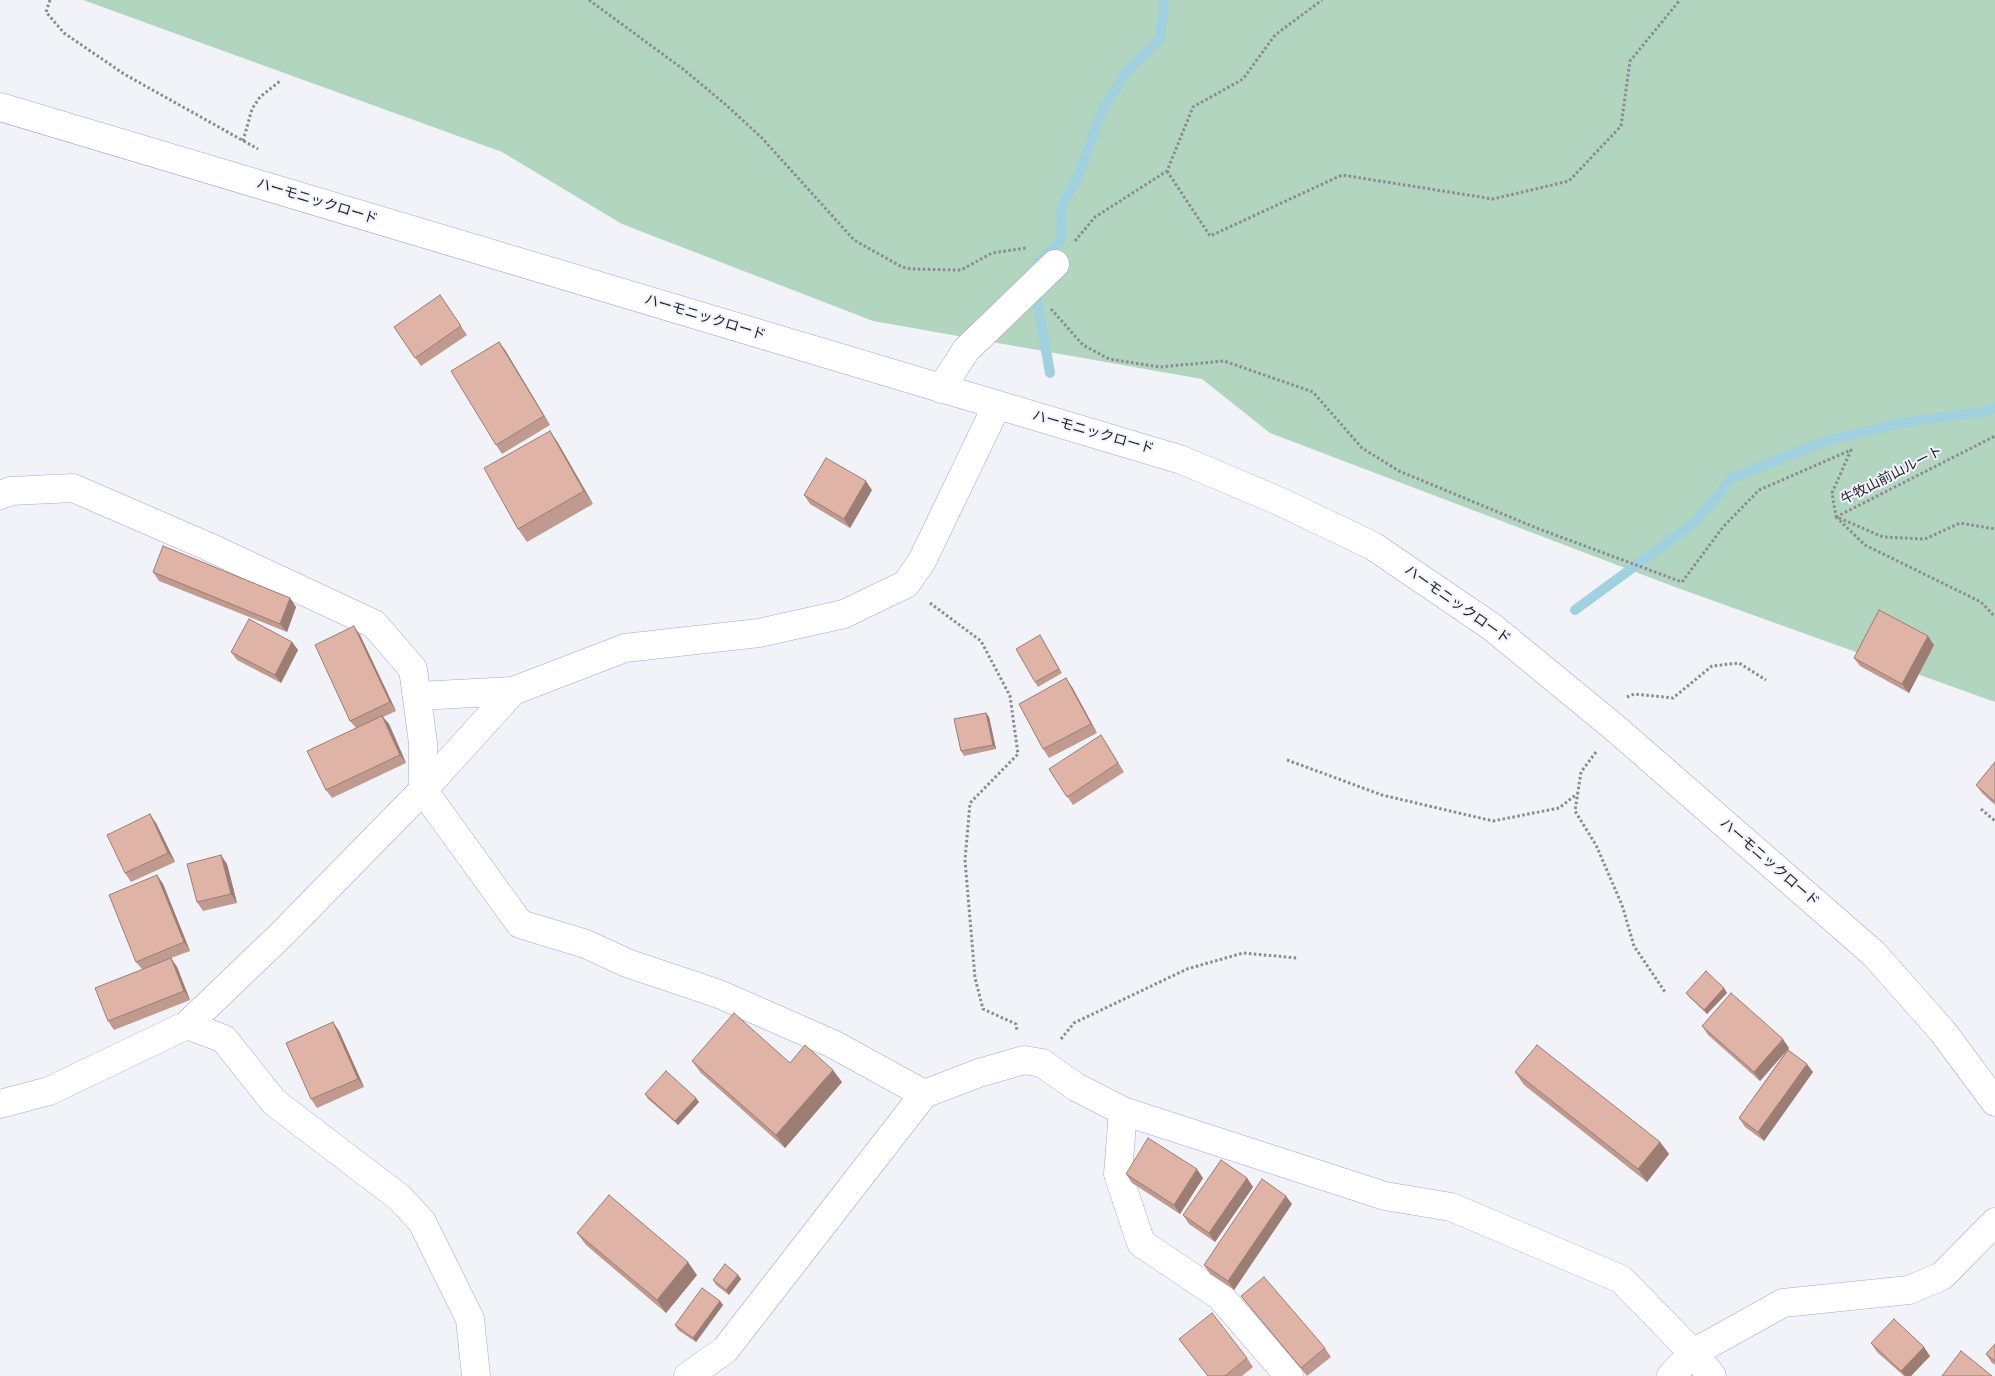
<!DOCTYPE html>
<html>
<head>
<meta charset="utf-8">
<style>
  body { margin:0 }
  canvas { display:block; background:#f2f2f9 }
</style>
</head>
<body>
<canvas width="1995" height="1376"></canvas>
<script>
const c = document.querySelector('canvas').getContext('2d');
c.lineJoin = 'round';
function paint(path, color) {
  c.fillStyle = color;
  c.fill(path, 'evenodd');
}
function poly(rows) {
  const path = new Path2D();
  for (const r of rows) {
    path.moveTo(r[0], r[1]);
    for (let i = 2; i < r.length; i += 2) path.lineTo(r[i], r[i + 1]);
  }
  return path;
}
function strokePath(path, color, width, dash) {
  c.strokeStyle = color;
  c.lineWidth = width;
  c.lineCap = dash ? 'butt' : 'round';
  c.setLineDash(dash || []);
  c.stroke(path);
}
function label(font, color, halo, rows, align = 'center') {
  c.font = font + ' Roboto,"Noto Sans JP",sans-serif';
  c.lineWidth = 4;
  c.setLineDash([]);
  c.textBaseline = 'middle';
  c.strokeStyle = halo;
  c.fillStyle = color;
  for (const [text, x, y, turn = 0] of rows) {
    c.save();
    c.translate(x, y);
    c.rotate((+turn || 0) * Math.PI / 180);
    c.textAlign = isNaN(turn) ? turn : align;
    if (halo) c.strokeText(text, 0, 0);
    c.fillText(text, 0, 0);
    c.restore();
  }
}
const green = poly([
  [83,0,1995,0,1995,702,1675,587,1270,433,1202,379,873,321,622,224,502,152]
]);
const stream = poly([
  [1038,262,1061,240,1062,205,1078,177,1101,114,1126,72,1160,39,1164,0],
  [1035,289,1050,373],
  [1575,610,1695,522,1732,478,1826,441,1901,423,1988,411,1995,407]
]);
const path = poly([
  [50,0,46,12,64,33,124,74,258,149],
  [589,0,683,69,725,104,762,138,854,240,902,267,911,269,961,270,992,253,1026,248],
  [243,141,252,109,260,97,280,81],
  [1167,171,1210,236,1342,175,1493,199,1569,181,1621,126,1630,61,1680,0],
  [1075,241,1095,217,1167,171,1193,107,1243,79,1275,35,1322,0],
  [1051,309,1083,345,1109,359,1160,367,1224,361,1313,392,1362,448,1399,471,1539,529,1682,582,1723,527,1759,490,1851,450,1832,493,1836,517],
  [1836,517,1865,545,1981,602,1995,617],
  [1836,517,1995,436],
  [1839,518,1883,537,1925,539,1960,523,1995,529],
  [930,603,981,641,1010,696,1018,754,970,803,965,860,975,978,983,1009,1016,1024,1017,1031],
  [1627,697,1634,694,1673,698,1712,666,1739,663,1766,680],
  [1596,752,1581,772,1575,811,1596,845,1622,905,1634,946,1665,992],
  [1287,760,1382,795,1493,821,1559,808,1577,794],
  [1981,809,1995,821],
  [1061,1039,1074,1023,1187,969,1243,953,1297,958]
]);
const minor = poly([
  [0,107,1182,460,1281,502,1373,546,1492,627,1615,728,1874,954,1943,1032,1995,1102],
  [941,389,966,350,1055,264],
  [0,495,11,491,73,488,207,546,374,624,413,669,423,743,423,790,520,924,586,944,627,963,719,994,833,1044,924,1094],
  [417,696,513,691,625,648,759,633,844,614,906,584,922,561,997,405],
  [187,1025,224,1039,274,1102,400,1198,422,1222,470,1319,476,1376],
  [0,1104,49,1091,187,1025,282,934,423,790,513,691],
  [1123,1111,1118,1174,1141,1243,1220,1296,1289,1376],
  [688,1376,725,1350,924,1094,979,1073,1024,1060,1042,1063,1076,1087,1123,1111,1385,1196,1451,1207,1621,1279,1693,1353,1712,1376],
  [1671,1376,1693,1353,1783,1303,1909,1290,1942,1276,1995,1222]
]);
const wall = poly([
  [440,295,467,335,421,366,394,327],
  [499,342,505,350,550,425,502,454,496,445],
  [550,431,558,443,593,504,527,542,518,529],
  [872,490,850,528,810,504,804,495],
  [153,572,290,598,296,607,287,632,159,581],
  [360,635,396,711,383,717,389,724,406,763,332,798,326,790,356,728,350,721],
  [1043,640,1062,673,1038,687,1035,682],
  [292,642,298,650,281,683,237,660,231,652],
  [1934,645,1909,693,1860,666,1854,658],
  [1072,687,1097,733,1049,758,1043,749],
  [986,713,989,717,996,749,964,756,961,751],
  [1107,744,1124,772,1073,805,1049,769],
  [1995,762,1995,805,1982,793,1976,785],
  [156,823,175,862,131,882,125,873],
  [227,864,237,903,203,911,197,902],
  [157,875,163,884,190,951,171,958,177,967,190,1000,114,1030,108,1021,142,969,136,962],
  [1724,988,1727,993,1707,1014,1689,997,1686,993],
  [1702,1026,1789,1048,1788,1050,1813,1072,1764,1141,1745,1127,1739,1118,1787,1050,1760,1081,1708,1035],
  [339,1031,364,1087,317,1108,311,1099],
  [692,1061,790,1063,842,1082,785,1148,701,1073],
  [1515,1072,1660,1142,1669,1154,1647,1182,1524,1085],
  [645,1094,699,1102,678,1125,648,1099],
  [1126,1174,1203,1178,1180,1214,1132,1183],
  [1247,1178,1253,1187,1215,1242,1189,1224,1183,1215],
  [1292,1204,1234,1290,1210,1274,1204,1265],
  [577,1233,697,1275,666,1313,586,1245],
  [738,1275,741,1279,729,1295,716,1285,713,1280],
  [1241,1296,1325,1348,1331,1357,1307,1376,1248,1305],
  [720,1301,723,1305,696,1342,678,1330,675,1325],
  [1179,1339,1247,1358,1253,1367,1242,1376,1208,1376],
  [1871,1343,1930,1356,1911,1376,1904,1376,1877,1352],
  [1995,1344,1995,1365,1992,1363,1986,1354]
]);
const shadedWall = poly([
  [499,342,505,350,550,425,544,416],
  [550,431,558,443,593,504,584,491],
  [866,481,872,490,850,528,844,519],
  [290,598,296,607,287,632,280,624],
  [354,626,360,635,396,711,390,702],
  [1928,636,1934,645,1909,693,1902,684],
  [292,642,298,650,281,683,275,675],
  [1066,678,1072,687,1097,733,1091,724],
  [986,713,989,717,996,749,993,745],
  [382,716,389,724,406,763,400,755],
  [150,814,156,823,175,862,168,853],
  [221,855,227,864,237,903,231,894],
  [157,875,163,884,190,951,184,942],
  [171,958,177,967,190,1000,184,991],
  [1724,988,1727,993,1707,1014,1704,1010],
  [333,1022,339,1031,364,1087,358,1079],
  [1783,1039,1789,1048,1760,1081,1754,1072],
  [1807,1064,1813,1072,1764,1141,1758,1132],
  [833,1070,842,1082,785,1148,776,1135],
  [696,1098,699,1102,678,1125,675,1121],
  [1660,1142,1669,1154,1647,1182,1638,1169],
  [1197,1169,1203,1178,1180,1214,1174,1205],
  [1247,1178,1253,1187,1215,1242,1209,1233],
  [1286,1196,1292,1204,1234,1290,1228,1281],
  [688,1262,697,1275,666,1313,657,1300],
  [738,1275,741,1279,729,1295,726,1290],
  [720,1301,723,1305,696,1342,693,1338],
  [1924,1347,1930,1356,1911,1376,1905,1376,1901,1371]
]);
const building = poly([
  [440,295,461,326,415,358,394,327,440,295],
  [499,342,544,416,496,445,451,371,499,342],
  [550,431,584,491,518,529,484,468,550,431],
  [826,458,866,481,844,519,804,495,826,458],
  [163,546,290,598,280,624,153,572,163,546],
  [1879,610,1928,636,1902,684,1854,658,1879,610],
  [249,619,292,642,275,675,231,652,249,619],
  [354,626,390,702,350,721,315,645,354,626],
  [1040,635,1059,669,1035,682,1016,649,1040,635],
  [1066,678,1091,724,1043,749,1019,704,1066,678],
  [986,713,993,745,961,751,954,719,986,713],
  [382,716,400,755,326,790,307,751,382,716],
  [1101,735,1118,763,1067,797,1049,769,1101,735],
  [1995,762,1995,802,1976,785,1995,762],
  [150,814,168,853,125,873,107,835,150,814],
  [221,855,231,894,197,902,187,864,221,855],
  [157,875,184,942,136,962,109,895,157,875],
  [171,958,184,991,108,1021,95,988,171,958],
  [1706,971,1724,988,1704,1010,1686,993,1706,971],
  [1731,993,1783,1039,1754,1072,1702,1026,1731,993],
  [734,1013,790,1063,805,1045,833,1070,776,1135,692,1061,734,1013],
  [333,1022,358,1079,311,1099,286,1043,333,1022],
  [1537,1045,1660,1142,1638,1169,1515,1072,1537,1045],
  [1788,1050,1807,1064,1758,1132,1739,1118,1788,1050],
  [666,1071,696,1098,675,1121,645,1094,666,1071],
  [1148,1138,1197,1169,1174,1205,1126,1174,1148,1138],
  [1221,1160,1247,1178,1209,1233,1183,1215,1221,1160],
  [1262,1179,1286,1196,1228,1281,1204,1265,1262,1179],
  [609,1195,688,1262,657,1300,577,1233,609,1195],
  [725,1264,738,1275,726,1290,713,1280,725,1264],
  [1264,1277,1325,1348,1301,1368,1241,1296,1264,1277],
  [702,1288,720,1301,693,1338,675,1325,702,1288],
  [1212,1313,1247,1358,1225,1376,1208,1376,1179,1339,1212,1313],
  [1894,1319,1924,1347,1901,1371,1871,1343,1894,1319],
  [1995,1344,1995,1361,1986,1354,1995,1344],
  [1961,1351,1992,1376,1942,1376,1961,1351]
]);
const streetNames = [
  ["ハーモニックロード",317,202,17],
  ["ハーモニックロード",705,318,17],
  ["ハーモニックロード",1093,433,16],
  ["牛牧山前山ルート",1892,476,-27],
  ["ハーモニックロード",1457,605,35],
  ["ハーモニックロード",1769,863,41]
];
paint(green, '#b2d5bf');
strokePath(stream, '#a1d0df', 10);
strokePath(minor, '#aaa6c8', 29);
strokePath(path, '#8b8a94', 3, [2.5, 2.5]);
strokePath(minor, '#fff', 28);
paint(wall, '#c09a8f');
paint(shadedWall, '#9c7d74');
paint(building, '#dfb3a6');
strokePath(building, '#9c7d74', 1);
label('14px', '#1e1d2a', '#f2f2f9', streetNames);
</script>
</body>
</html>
